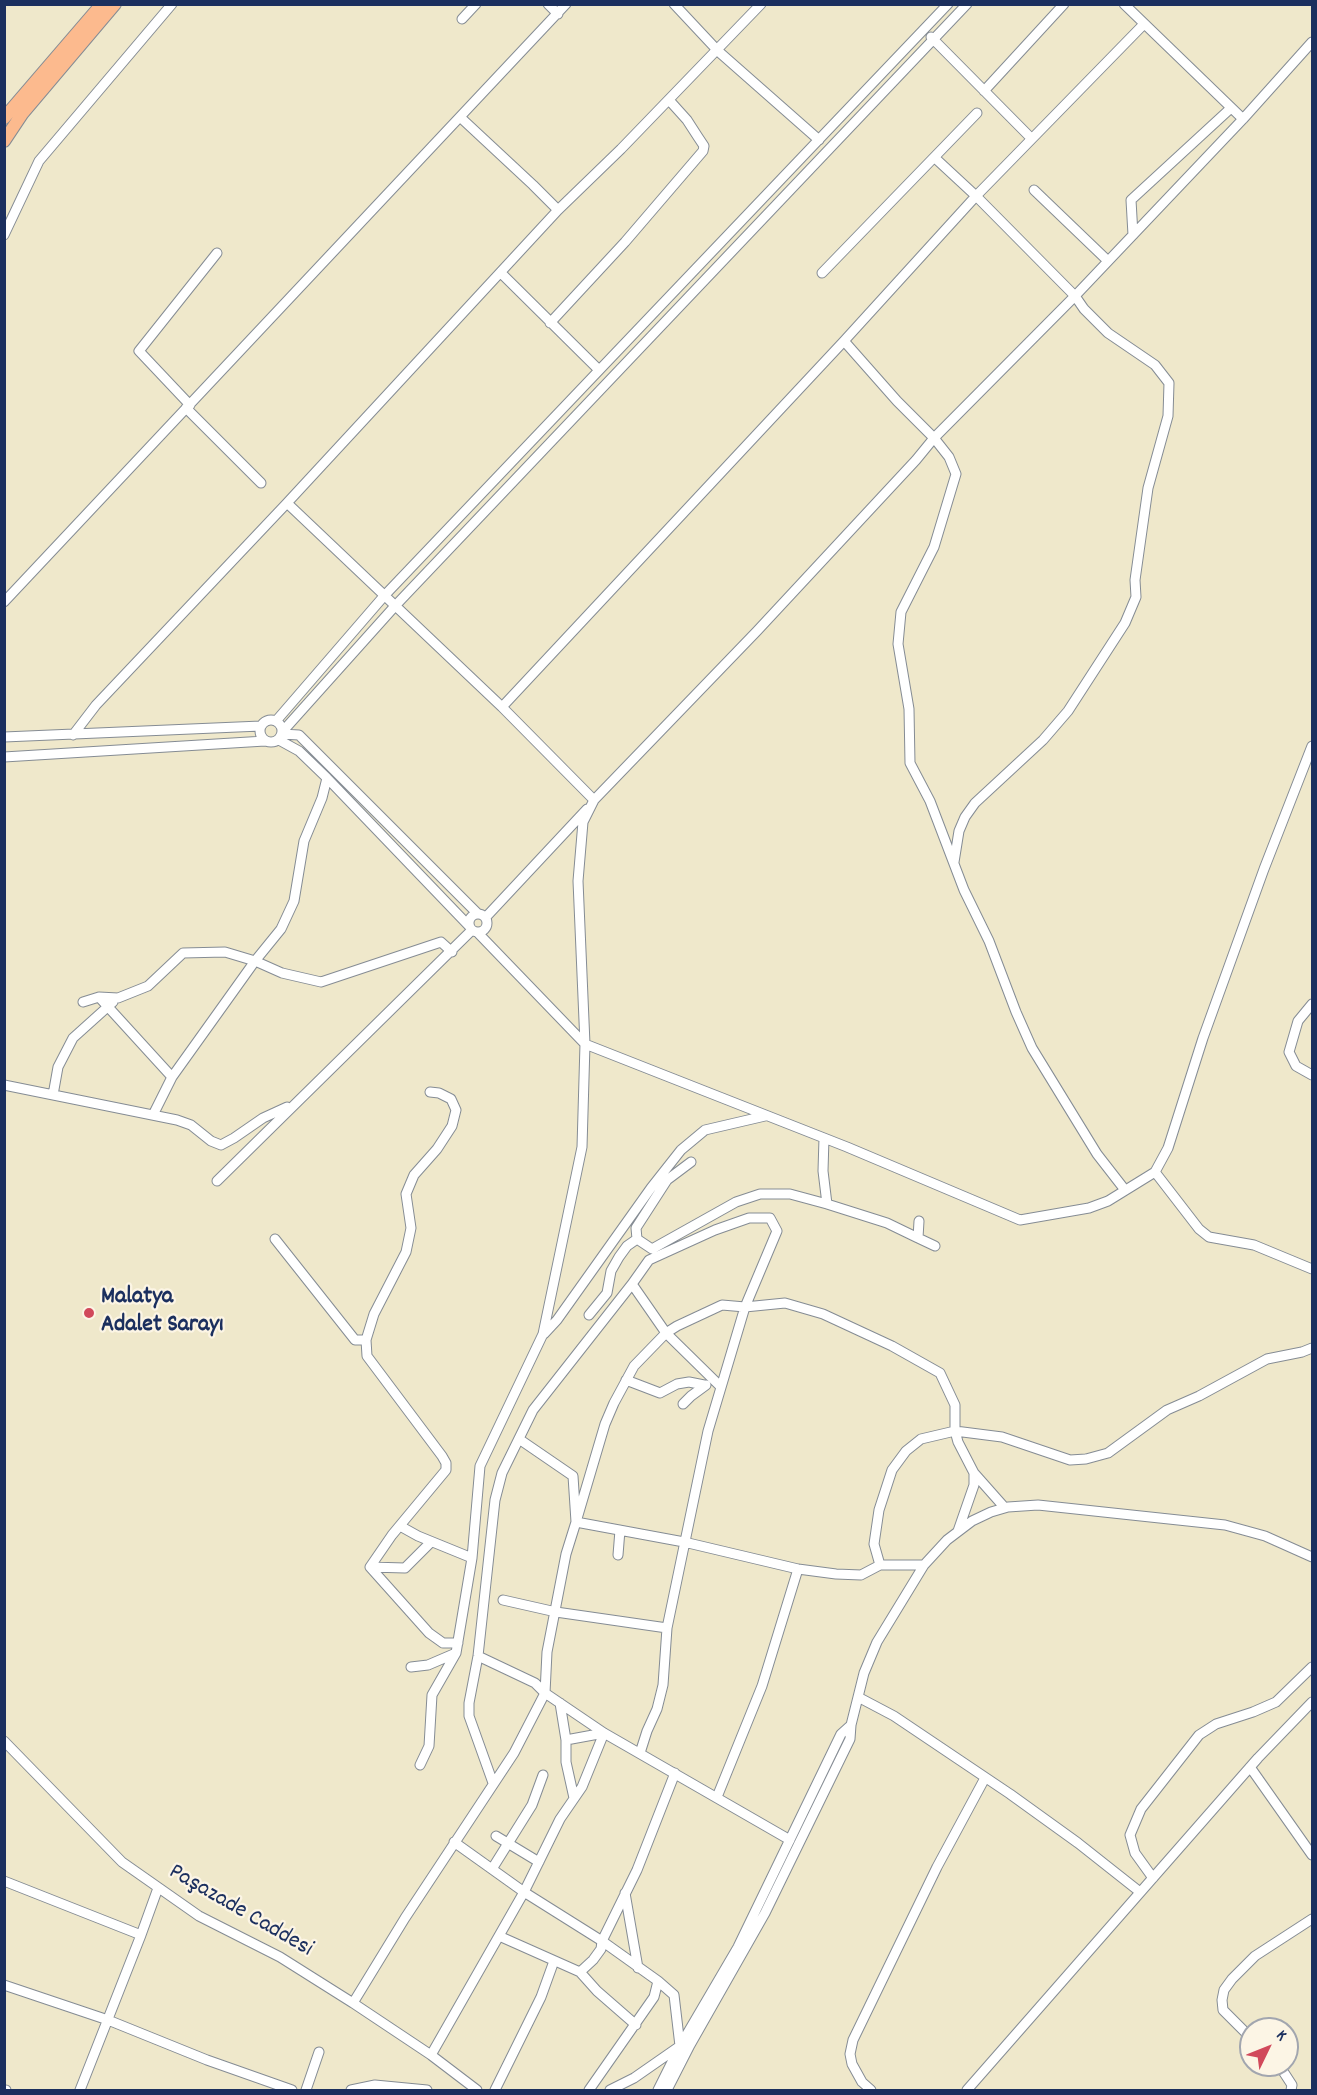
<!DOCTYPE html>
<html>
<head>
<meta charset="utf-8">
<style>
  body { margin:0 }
  #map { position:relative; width:1317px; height:2095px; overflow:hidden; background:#efe8cb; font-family:Dekko,sans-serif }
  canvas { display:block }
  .frame { position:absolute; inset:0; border:6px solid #1b2f5e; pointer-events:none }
  .north { position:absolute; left:1239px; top:2017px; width:60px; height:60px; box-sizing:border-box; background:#fcf5e5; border:2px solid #a2a6af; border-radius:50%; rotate:47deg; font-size:16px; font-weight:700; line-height:24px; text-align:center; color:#1b2f5e }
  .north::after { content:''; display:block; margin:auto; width:21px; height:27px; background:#d1495b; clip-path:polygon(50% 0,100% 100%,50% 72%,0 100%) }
</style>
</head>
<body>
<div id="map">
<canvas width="1317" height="2095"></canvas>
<div class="frame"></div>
<div class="north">K</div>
</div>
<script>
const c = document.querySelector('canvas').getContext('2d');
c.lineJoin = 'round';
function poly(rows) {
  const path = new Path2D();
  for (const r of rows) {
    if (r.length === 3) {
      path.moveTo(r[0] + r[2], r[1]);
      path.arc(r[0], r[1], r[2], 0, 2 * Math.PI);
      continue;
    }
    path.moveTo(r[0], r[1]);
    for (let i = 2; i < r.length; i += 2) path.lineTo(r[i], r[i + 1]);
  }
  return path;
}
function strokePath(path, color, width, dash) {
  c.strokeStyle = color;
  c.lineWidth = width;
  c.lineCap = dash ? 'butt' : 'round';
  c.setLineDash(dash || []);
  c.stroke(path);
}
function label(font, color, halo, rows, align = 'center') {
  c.font = font + ' Dekko,sans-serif';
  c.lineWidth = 4.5;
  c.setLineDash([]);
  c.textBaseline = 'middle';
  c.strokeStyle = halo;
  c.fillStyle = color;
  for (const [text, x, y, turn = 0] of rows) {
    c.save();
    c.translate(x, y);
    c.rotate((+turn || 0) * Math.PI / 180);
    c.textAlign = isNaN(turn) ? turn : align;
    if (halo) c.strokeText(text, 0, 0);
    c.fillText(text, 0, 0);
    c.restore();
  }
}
const minor = poly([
  [548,4,558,14],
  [674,4,718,51,819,140],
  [761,4,621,149,558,210,287,503,502,707,594,800,757,631,916,460,934,438,1075,296,1243,119,1312,42],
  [1124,4,1243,119],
  [462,19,476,4],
  [931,37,1031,138],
  [984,91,1064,4],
  [460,117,533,185,558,210],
  [935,158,976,196,1075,296,1084,309,1108,333,1155,365,1169,383,1168,416,1148,488,1135,580,1136,597,1125,623,1068,711,1043,740,975,803,965,817,959,831,954,862],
  [1034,190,1108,261],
  [4,235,39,161,172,4],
  [1133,235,1131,200,1231,108],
  [501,273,599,370],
  [822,273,977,113],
  [550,323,625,242,703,151,704,146,698,137,687,120,669,100],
  [844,341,897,401,934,438,949,457,956,474,934,547,901,612,898,644,909,709,910,763,930,801,964,890,989,941,1016,1012,1032,1048,1097,1154,1125,1190],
  [190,405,139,351,217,253],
  [186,408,261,483],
  [4,602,566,4],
  [502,707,844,341,976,196,1144,24],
  [271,731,11],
  [276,721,384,596,948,4],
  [283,731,395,606,967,4],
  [282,734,299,735,478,914],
  [73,735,96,705,287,503],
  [4,737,261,726],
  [279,740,299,751,327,778,470,927],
  [4,757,265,741],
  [478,923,9],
  [486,917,587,809],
  [478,933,585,1044,847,1147,1020,1220,1089,1208,1108,1201,1155,1172,1168,1148,1203,1038,1264,869,1312,746],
  [99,997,172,1077,153,1115],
  [83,1002,99,997,118,998,148,986,183,953,225,952,255,961,281,929,294,901,304,841,322,798,327,778],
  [1312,1004,1298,1021,1289,1052,1296,1066,1312,1075],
  [172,1077,255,961,282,973,321,982,441,942,452,952],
  [4,1085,177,1120,191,1125,211,1141,221,1145,234,1138,263,1118,287,1107],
  [53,1095,58,1067,73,1038,113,1002],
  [691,1162,667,1180,636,1228,637,1239,652,1249,736,1202,760,1194,790,1194,827,1204,823,1171,824,1138],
  [1155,1172,1199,1229,1209,1237,1254,1245,1312,1269],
  [217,1181,472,930],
  [827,1204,887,1223,918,1238,919,1221],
  [918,1238,935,1246],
  [275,1239,355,1340,366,1340],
  [632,1284,649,1260,715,1230,749,1218,770,1218,777,1231,745,1307,708,1431,667,1628,663,1685,657,1709,647,1731,640,1753],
  [589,1315,607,1293,611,1271,619,1257,627,1246,637,1239],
  [544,1334,557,1320,651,1188,681,1150,705,1130,765,1116],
  [626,1380,660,1393,677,1384,689,1382,704,1385],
  [683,1404,691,1396,706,1385],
  [1005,1508,974,1473,958,1442,955,1431,1002,1437,1070,1460,1086,1459,1108,1453,1167,1410,1199,1396,1267,1359,1302,1352,1312,1348],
  [400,1526,418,1536,472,1558],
  [958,1531,974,1485,974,1473],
  [618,1555,620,1530],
  [880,1565,874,1544,879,1510,892,1470,906,1451,921,1439,955,1431,955,1405,940,1373,892,1346,823,1314,785,1303,745,1307,722,1305,677,1326,666,1333,634,1366,614,1403,605,1424,576,1522,684,1542,798,1569,836,1574,861,1575,880,1565,924,1565],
  [370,1567,392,1535,446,1470,446,1463,442,1456,367,1356,366,1340,374,1314,406,1252,411,1228,406,1194,414,1175,437,1149,452,1126,456,1110,451,1099,439,1093,430,1092],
  [370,1567,429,1633,443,1643,458,1643],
  [370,1567,405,1568,431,1542],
  [503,1600,556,1612,667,1628],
  [478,1656,535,1683,545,1693,604,1733,790,1840],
  [411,1667,428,1665,456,1653],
  [858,1697,894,1716,1010,1794,1078,1843,1140,1892],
  [560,1703,566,1740],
  [4,1741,122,1862,199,1916,280,1957,353,2003,431,2055,477,2090],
  [420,1765,429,1746,432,1695,456,1653,472,1558,480,1466,543,1334,582,1147,585,1044,578,881,583,822,594,800],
  [1250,1767,1312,1855],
  [493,1783,469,1716,469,1703,478,1656,495,1500,502,1473,533,1410,632,1284,666,1333,720,1386],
  [717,1797,762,1686,798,1569],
  [574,1798,566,1762,566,1740,604,1733],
  [496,1836,539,1862],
  [454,1842,524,1892,602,1941,658,1981,654,1997,589,2090],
  [492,1869,532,1805,543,1775],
  [1153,1878,1135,1853,1130,1835,1141,1809,1199,1735,1216,1724,1253,1712,1276,1702,1312,1667],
  [4,1881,141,1935,80,2090],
  [625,1893,638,1968],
  [141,1935,158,1888],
  [499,1936,580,1972,597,1991,636,2025],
  [580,1972,593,1960,601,1949,602,1941,637,1870,675,1773],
  [4,1985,108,2020,207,2060,292,2090],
  [353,2003,405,1918,514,1753,545,1693,547,1652,566,1554,576,1522,573,1476,519,1439],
  [1251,2038,1223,2010,1222,2000,1224,1990,1232,1979,1255,1956,1312,1919],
  [431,2055,524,1892,560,1819,582,1787,604,1733],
  [1279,2065,1292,2085,1291,2090],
  [4,2090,6,2090],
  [306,2090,319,2052],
  [351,2090,375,2085,427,2090],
  [495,2090,541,1997,554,1961],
  [610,2090,634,2078,680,2046,674,1995,658,1981],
  [658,2090,680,2046,738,1947,841,1734,851,1725],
  [667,2090,690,2045,765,1913,850,1739,851,1725,864,1673,877,1642,924,1565,947,1540,972,1521,991,1512,1008,1507,1038,1505,1225,1525,1265,1536,1312,1557],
  [871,2090,862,2082,852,2064,850,2054,853,2040,937,1867,985,1778],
  [967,2090,1258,1758,1312,1702]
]);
const major = poly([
  [4,118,102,4],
  [4,141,22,114,115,4]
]);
const markers = [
  [89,1313,6,"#d1495b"]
];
const poiNames = [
  ["Malatya",101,1299],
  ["Adalet Sarayı",101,1327]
];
const streetNames = [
  ["Paşazade Caddesi",240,1912,30]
];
strokePath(minor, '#858c94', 11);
strokePath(major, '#858c94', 14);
strokePath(minor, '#fff', 9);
strokePath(major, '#fcba8e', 12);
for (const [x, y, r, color] of markers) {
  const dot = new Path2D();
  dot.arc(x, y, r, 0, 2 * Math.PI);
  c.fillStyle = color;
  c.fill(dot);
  strokePath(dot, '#fcf5e5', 2);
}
label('bold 24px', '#1b2f5e', '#fcf5e5', poiNames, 'left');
label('24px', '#1b2f5e', '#fcf5e5', streetNames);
</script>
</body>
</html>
